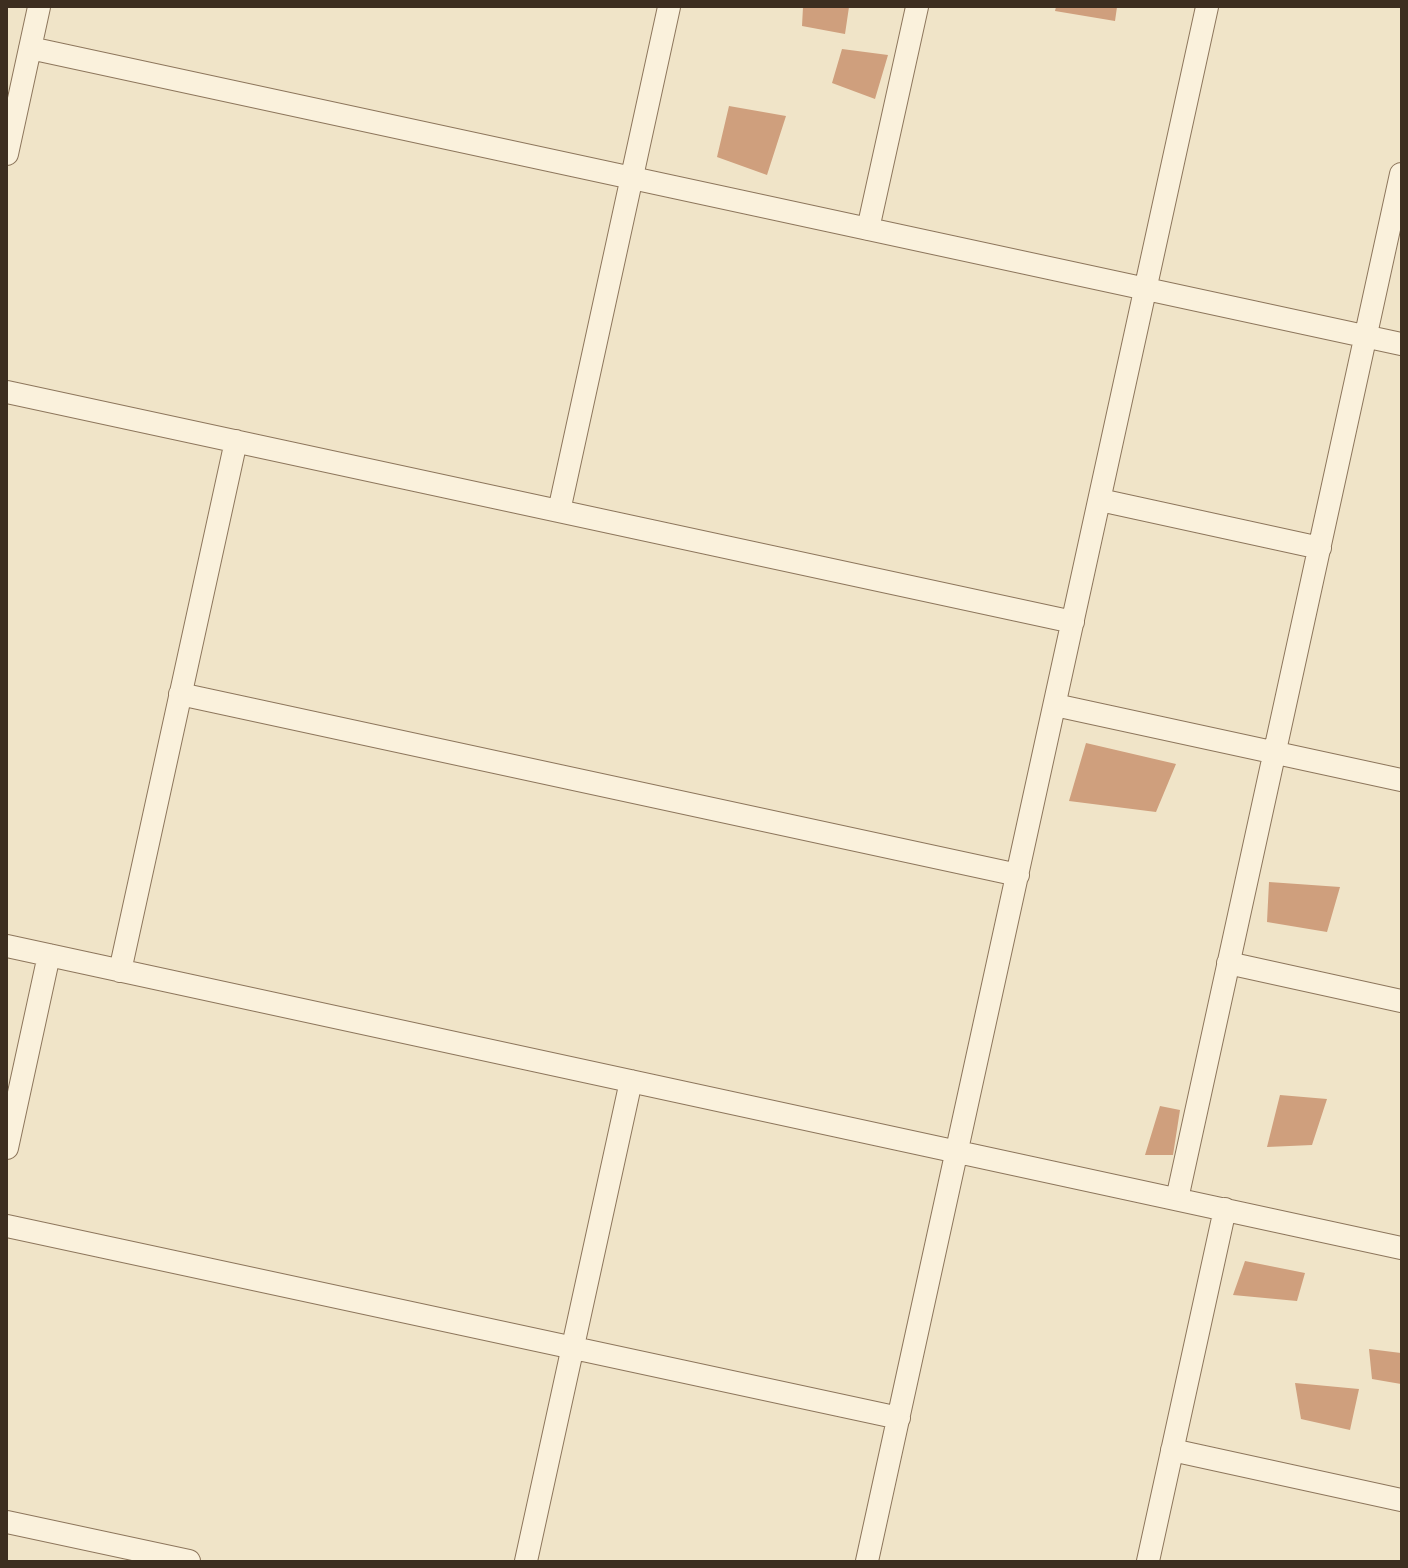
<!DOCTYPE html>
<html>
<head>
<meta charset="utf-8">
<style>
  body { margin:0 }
  #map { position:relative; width:1408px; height:1568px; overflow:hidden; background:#f0e4c8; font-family:Merriweather,serif }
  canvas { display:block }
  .frame { position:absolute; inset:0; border:8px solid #3d2e20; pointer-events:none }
</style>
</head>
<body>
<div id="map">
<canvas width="1408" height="1568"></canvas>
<div class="frame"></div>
</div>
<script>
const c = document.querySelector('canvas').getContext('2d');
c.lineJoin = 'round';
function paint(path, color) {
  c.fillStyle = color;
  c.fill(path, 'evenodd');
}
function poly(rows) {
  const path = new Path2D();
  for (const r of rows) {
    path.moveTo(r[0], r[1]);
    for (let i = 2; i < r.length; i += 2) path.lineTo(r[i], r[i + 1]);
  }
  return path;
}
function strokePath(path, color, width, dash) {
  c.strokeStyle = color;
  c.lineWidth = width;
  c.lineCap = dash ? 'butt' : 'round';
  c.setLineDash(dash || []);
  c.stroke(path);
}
const building = poly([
  [803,7,849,7,845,34,802,26],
  [1056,7,1117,7,1115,21,1055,11],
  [842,49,888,55,875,99,832,83],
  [729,106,786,116,767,175,717,157],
  [1086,743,1176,764,1156,812,1069,801],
  [1269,882,1340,887,1327,932,1267,922],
  [1280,1095,1327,1099,1312,1145,1267,1147],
  [1160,1106,1180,1110,1173,1155,1145,1155],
  [1245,1261,1305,1273,1297,1301,1233,1295],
  [1369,1349,1401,1353,1401,1384,1372,1379],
  [1295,1383,1359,1389,1350,1430,1301,1419]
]);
const minor = poly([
  [30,48,1401,344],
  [7,154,39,7],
  [868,229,917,7],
  [7,392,1073,622],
  [1100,500,1320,548],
  [559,511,669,7],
  [180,694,1018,875],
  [1055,705,1401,780],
  [7,946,1401,1248],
  [1228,963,1401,1001],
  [120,971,236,441],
  [7,1148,49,955],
  [1177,1199,1401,174],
  [7,1226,899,1418],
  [1172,1450,1401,1500],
  [7,1522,189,1561],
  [526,1561,631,1081],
  [867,1561,1207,7],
  [1148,1561,1225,1209]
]);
paint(building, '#cf9f7d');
strokePath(minor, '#8d765c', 24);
strokePath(minor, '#faf1dc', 22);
</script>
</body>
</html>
